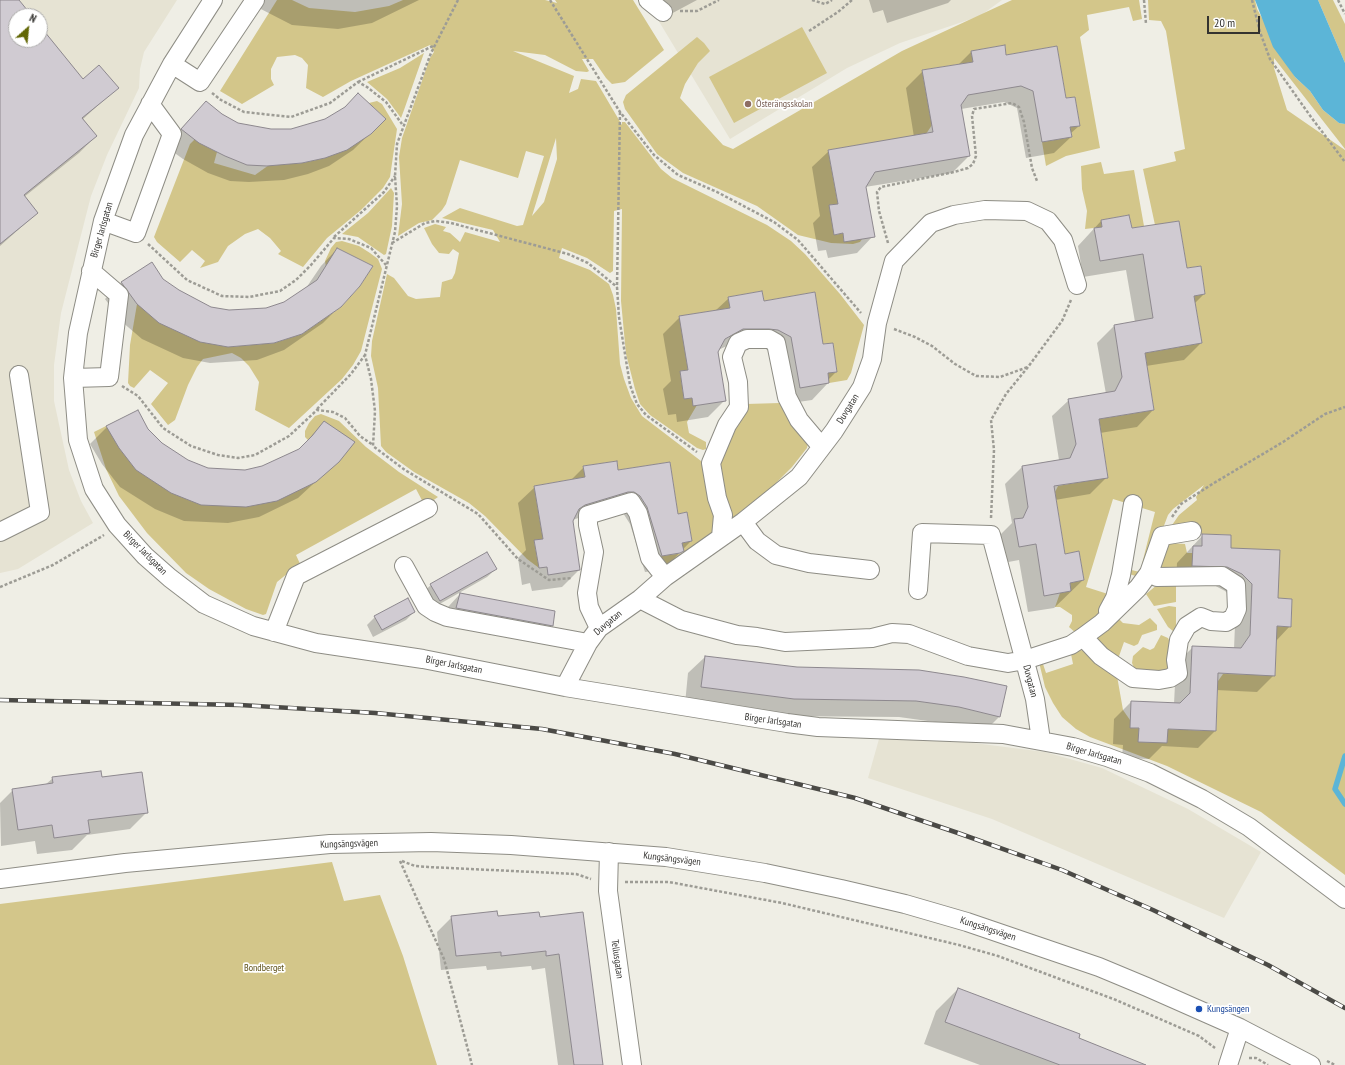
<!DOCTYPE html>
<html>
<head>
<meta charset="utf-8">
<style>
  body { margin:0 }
  #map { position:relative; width:1345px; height:1065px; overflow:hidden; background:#efeee5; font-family:"PT Sans Narrow",sans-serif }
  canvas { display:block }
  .north { position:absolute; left:8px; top:8px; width:40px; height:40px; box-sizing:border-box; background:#fff; border:1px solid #aeadac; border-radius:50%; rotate:27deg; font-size:11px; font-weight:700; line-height:16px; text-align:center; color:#343330 }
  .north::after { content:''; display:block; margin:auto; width:14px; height:18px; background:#626705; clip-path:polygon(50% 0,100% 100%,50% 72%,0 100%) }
  .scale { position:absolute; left:1207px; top:16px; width:53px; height:18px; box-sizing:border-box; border:2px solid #343330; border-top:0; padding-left:5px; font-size:12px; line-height:14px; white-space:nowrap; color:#343330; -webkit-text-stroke:3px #fff; paint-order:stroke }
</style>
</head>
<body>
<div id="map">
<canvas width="1345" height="1065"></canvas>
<div class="north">N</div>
<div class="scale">20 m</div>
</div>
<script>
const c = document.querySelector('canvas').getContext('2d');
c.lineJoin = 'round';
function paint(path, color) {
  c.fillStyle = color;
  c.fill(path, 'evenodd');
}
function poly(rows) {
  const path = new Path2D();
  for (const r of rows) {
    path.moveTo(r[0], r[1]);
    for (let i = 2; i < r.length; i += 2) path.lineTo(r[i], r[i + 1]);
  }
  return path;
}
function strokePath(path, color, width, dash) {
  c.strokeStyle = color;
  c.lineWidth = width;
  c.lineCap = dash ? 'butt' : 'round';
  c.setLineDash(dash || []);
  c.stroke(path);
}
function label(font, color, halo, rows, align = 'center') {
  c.font = font + ' "PT Sans Narrow",sans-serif';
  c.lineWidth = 3.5;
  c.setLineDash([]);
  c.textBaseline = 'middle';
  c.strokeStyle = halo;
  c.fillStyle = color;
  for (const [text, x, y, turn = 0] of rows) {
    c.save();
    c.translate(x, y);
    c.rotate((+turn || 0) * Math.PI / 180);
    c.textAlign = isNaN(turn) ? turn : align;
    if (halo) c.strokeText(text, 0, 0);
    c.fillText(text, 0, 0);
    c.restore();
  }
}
const built = poly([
  [0,0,177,0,144,52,140,69,139,88,107,155,91,196,61,313,54,365,54,401,69,470,81,501,93,523,18,569,0,573],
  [16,16,40,16,40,40,16,40],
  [646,0,1002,0,980,16,900,43,847,68,730,139],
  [879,739,942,739,1045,752,1102,768,1188,809,1261,852,1224,918,992,819,868,778]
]);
const green = poly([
  [277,0,292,0,309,8,355,12,389,6,403,0,545,0,557,3,555,0,633,0,664,50,625,82,612,84,606,78,593,59,582,59,589,71,587,72,576,71,545,55,513,51,574,76,569,93,578,89,581,79,596,81,622,125,622,122,625,122,661,169,672,178,767,225,791,241,805,254,840,294,864,325,851,373,847,380,829,383,828,373,837,372,833,343,823,344,815,292,764,301,762,291,728,297,730,308,680,316,688,370,680,371,684,399,692,398,697,405,687,422,689,433,706,442,706,449,703,450,697,448,650,415,640,404,635,389,626,354,621,301,622,209,614,211,613,271,610,273,587,258,562,248,559,258,590,270,609,284,613,295,616,309,620,364,624,379,631,398,642,416,701,461,706,470,715,516,712,534,664,567,655,557,684,553,682,543,692,541,687,512,678,514,670,462,618,470,617,461,583,466,585,477,534,486,543,539,534,541,539,568,527,559,485,516,469,503,414,472,386,452,381,446,378,388,371,356,372,341,387,274,394,278,408,296,416,299,440,297,442,282,452,279,455,273,459,253,453,249,449,254,439,253,432,244,424,228,435,224,446,227,443,231,450,233,460,242,465,232,500,242,493,230,442,218,460,208,517,226,523,225,544,156,526,151,518,178,460,160,446,204,442,210,432,220,419,223,398,236,402,204,399,157,402,138,430,58,434,52,430,45,351,81,323,97,306,88,308,65,302,58,295,55,277,57,271,69,271,79,274,85,242,104,220,91],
  [556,138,557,159,544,202,532,216],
  [1012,0,1139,0,1142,19,1133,21,1129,7,1087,15,1089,30,1080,37,1100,148,1066,156,1046,166,1042,142,1072,137,1070,127,1080,126,1075,97,1066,98,1057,46,1006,55,1005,45,971,51,973,62,922,70,932,125,926,134,828,150,838,204,830,205,835,235,843,233,844,241,863,238,860,242,853,244,831,243,798,235,757,206,683,173,657,154,625,109,623,102,626,95,697,37,704,43,710,51,698,63,685,84,680,98,723,145,733,149,902,51],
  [1148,0,1255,0,1257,9,1295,77,1310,91,1323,110,1339,123,1345,124,1345,149,1274,58,1274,68,1287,110,1345,150,1345,875,1261,812,1167,766,1090,737,1076,729,1062,717,1053,703,1045,687,1039,662,1042,661,1046,673,1073,664,1070,649,1077,648,1091,655,1117,676,1123,710,1130,720,1130,728,1216,731,1218,681,1223,674,1275,675,1277,626,1291,627,1292,599,1278,598,1231,548,1231,535,1181,533,1170,528,1179,515,1197,500,1196,497,1204,485,1173,509,1168,515,1145,576,1142,578,1126,573,1127,569,1140,572,1155,512,1113,499,1086,587,1111,595,1107,608,1077,634,1069,627,1072,621,1072,615,1060,607,1055,607,1060,593,1071,591,1070,583,1084,580,1079,551,1065,554,1055,492,1058,486,1108,477,1099,419,1154,410,1145,353,1202,343,1194,296,1205,294,1201,266,1187,268,1179,221,1155,225,1143,169,1176,161,1174,152,1185,149,1166,31,1161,21,1149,20],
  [1318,0,1333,0,1345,24,1345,63],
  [802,27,827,73,734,123,709,77],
  [424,53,404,110,401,118,387,99,367,82,400,68],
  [377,101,382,104,397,129,390,177,383,188,361,210,327,238,303,267,278,254,281,251,270,238,258,229,245,234,228,246,218,262,200,268,205,261,192,250,180,262,157,242,154,237,190,144,195,139,217,152,214,163,255,175,269,165,302,163,325,158,371,134,386,119,369,103],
  [1101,162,1104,174,1134,170,1144,226,1132,228,1129,215,1101,220,1102,227,1085,229,1087,211,1082,189,1081,166],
  [391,188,394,193,392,226,386,254,384,255,358,237,342,234,368,213],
  [342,241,359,246,370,253,378,259,382,269,361,351,353,365,342,379,289,428,255,410,259,382,249,366,241,358,232,353,203,359,197,367,188,385,175,420,168,425,151,404,168,383,150,370,134,388,130,386,128,383,130,345,137,304,228,347,274,343,302,334,341,307,360,286,373,266,337,248,326,267,325,261,331,248,336,242],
  [780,403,784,404,808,443,807,448,792,467,769,490,731,519,718,485,721,445,746,404],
  [321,414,339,421,366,447,399,472,438,497,425,506,416,489,296,555,301,566,288,573,277,582,266,614,263,615,246,609,209,589,186,573,147,533,119,496,106,469,94,432,106,426,246,507,312,436,308,440,305,437,305,431,309,423,315,416],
  [1170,543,1185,544,1187,553,1193,553,1192,568,1161,570,1160,564,1165,546],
  [1176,584,1176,602,1154,606,1146,594,1157,585],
  [1169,606,1176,607,1176,627,1183,628,1178,631,1173,631,1168,627,1157,609],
  [1117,617,1123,623,1139,625,1150,618,1157,625,1157,630,1142,635,1138,644,1134,646,1124,642,1118,659,1128,663,1126,667,1090,640],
  [1161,635,1168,638,1171,644,1169,670,1164,676,1135,670,1132,663,1133,656,1143,647,1150,650,1154,648],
  [332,862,344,901,380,895,403,956,437,1065,0,1065,0,904]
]);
const water = poly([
  [1255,0,1318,0,1345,63,1345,124,1339,123,1323,110,1310,91,1295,77,1273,47]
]);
const shadow = poly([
  [3,0,18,0,31,16,16,16,16,40,40,40,40,27,83,80,117,88,83,119,96,136,79,153,24,197,37,213,0,246,0,2],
  [259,0,419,0,372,23,338,29,292,25,255,6],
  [660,0,697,0,669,15],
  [869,0,951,0,948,3,887,23,883,10,873,13],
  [971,52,1006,56,1065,99,1079,126,1070,134,1071,137,1054,153,1026,158,1017,108,1004,102,961,109,969,156,952,173,865,187,873,236,857,253,828,258,826,250,818,251,813,223,820,216,812,167,829,151,914,137,906,88,923,71,958,65],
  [206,102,221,115,238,124,270,130,291,130,385,119,353,150,329,166,308,174,284,180,249,182,230,181,208,173,183,159,165,146],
  [1101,221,1131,230,1186,269,1204,294,1194,304,1201,343,1184,360,1146,366,1153,410,1137,427,1100,433,1107,477,1090,494,1055,500,1064,555,1083,580,1054,608,1028,612,1019,560,1003,563,998,537,1012,523,1005,484,1022,467,1059,460,1052,416,1069,400,1106,394,1097,343,1114,326,1135,322,1126,270,1083,277,1078,246],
  [337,249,340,306,323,323,284,350,257,360,210,363,183,358,142,339,121,321,105,299,121,283,152,264,163,280,178,291,211,308,229,311,266,309,284,303,306,288,321,266],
  [729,298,763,302,822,345,836,372,828,380,828,383,812,400,784,404,774,354,761,346,729,345,718,350,725,400,708,417,677,422,676,414,668,415,663,389,671,381,663,334,680,317,715,311],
  [324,422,338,461,298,498,259,517,228,523,184,521,155,509,120,487,102,464,90,444,107,427,147,430,161,443,188,461,208,469,245,471,263,467,299,450],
  [584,467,618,471,677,515,691,541,663,570,645,572,630,524,623,513,611,508,572,520,579,570,562,587,532,591,530,583,522,585,518,558,526,550,518,503,535,487,570,481],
  [1203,535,1230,549,1277,599,1290,626,1276,641,1274,675,1257,692,1216,690,1215,731,1198,748,1162,746,1149,759,1122,758,1123,745,1113,744,1114,719,1131,702,1174,704,1176,664,1193,647,1234,649,1236,601,1225,591,1210,583,1176,582,1177,563],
  [496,569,487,577,431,609,422,593,431,585],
  [460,594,552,625,539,638,444,620,448,607],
  [414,612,406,620,373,637,367,625,375,617],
  [705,657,797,668,1006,687,999,717,982,734,942,723,899,717,777,716,685,704,688,673],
  [53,778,101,778,147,812,130,829,87,835,72,850,37,854,35,841,1,846,0,803,13,790,45,785],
  [582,913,602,1065,558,1065,545,968,532,970,531,966,487,970,486,966,441,970,437,932,452,917,539,918],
  [958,989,1138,1062,1137,1065,980,1065,924,1044,936,1011]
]);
const stream = poly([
  [1345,756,1335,789,1345,804]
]);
const building = poly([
  [0,0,19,0,32,16,16,16,16,40,40,40,40,26,83,79,99,65,119,88,82,118,97,136,24,195,38,213,0,244,0,0],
  [1005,45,1006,55,1057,46,1066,98,1075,97,1080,126,1070,127,1072,137,1042,142,1033,91,1021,86,968,95,961,105,970,156,875,172,866,187,875,237,844,242,843,233,834,235,829,205,838,204,828,150,933,132,922,70,973,62,971,51,1005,45],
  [358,93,386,119,371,134,347,150,325,158,302,163,267,166,247,165,225,156,199,143,181,129,206,101,222,114,238,123,271,129,291,129,325,119,345,107,358,93],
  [1129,215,1132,228,1179,221,1187,268,1201,266,1205,294,1194,296,1202,343,1145,353,1154,410,1099,419,1108,478,1054,486,1065,554,1079,551,1084,580,1070,583,1071,591,1044,596,1036,544,1019,547,1014,519,1023,518,1028,507,1022,466,1070,458,1076,444,1068,399,1115,391,1122,377,1114,325,1153,318,1143,254,1100,261,1094,228,1102,227,1101,220,1129,215],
  [337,248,373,266,360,286,341,307,302,334,274,343,228,347,200,342,159,323,137,304,121,282,152,262,163,279,179,290,211,307,229,310,266,308,284,302,317,280,337,248],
  [762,291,764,301,815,292,823,344,833,343,837,372,828,373,829,383,800,388,791,337,778,330,769,329,743,329,725,339,718,352,726,401,693,406,692,398,684,399,680,371,688,370,679,316,730,308,728,297,762,291],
  [138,410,148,429,162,443,188,460,208,468,245,470,262,466,299,449,312,436,324,421,355,442,339,462,316,482,277,501,246,507,201,505,171,493,136,470,119,448,106,426,138,410],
  [617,461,618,470,670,462,678,514,687,512,692,541,682,543,684,551,680,553,662,556,647,507,640,496,634,492,628,492,585,505,579,509,573,521,580,570,548,575,547,567,539,568,534,540,543,539,534,486,585,477,583,466,617,461],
  [1202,534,1231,535,1231,548,1280,550,1278,598,1292,599,1291,627,1277,626,1275,676,1218,673,1216,731,1168,729,1167,743,1138,742,1139,728,1130,728,1131,701,1180,703,1190,693,1192,646,1241,648,1250,635,1252,584,1242,574,1227,567,1192,566,1193,546,1202,546,1202,534],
  [487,552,497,569,440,601,430,584,487,552],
  [460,593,555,611,553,626,456,608,460,593],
  [408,598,415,612,382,630,374,616,408,598],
  [705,656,797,667,919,670,964,677,1007,686,1000,717,959,707,916,701,794,699,701,687,705,656],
  [101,771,102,777,142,772,148,813,88,820,90,833,54,838,52,825,18,830,12,789,53,783,52,777,101,771],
  [497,911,498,916,539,912,540,917,583,912,603,1065,574,1065,559,954,546,956,546,951,501,956,501,952,456,956,451,916,497,911],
  [958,988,1080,1034,1079,1038,1146,1065,1060,1065,945,1022,958,988]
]);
const path = poly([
  [458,0,431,53,397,144,395,176,397,206,395,232,365,355,371,379,375,411,373,446,405,470,478,514,518,559,549,580,572,578],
  [550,0,620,112,654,155,678,175,717,192,774,222,798,240,861,313],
  [812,0,825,4,832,0],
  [1144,0,1146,24],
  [1252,0,1260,32,1270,59,1311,117,1345,162],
  [1338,0,1345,14],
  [680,11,697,11,719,0],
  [809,31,838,12,852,0],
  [358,82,433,46],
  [212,93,221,100,244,112,291,117,330,103,358,82,367,87,386,102,402,124],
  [620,112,617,287,619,317,630,385,637,404,646,415,697,452],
  [334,237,384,192,395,176],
  [392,243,425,223,436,221,451,223,568,254,588,263,617,287],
  [888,243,879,211,877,192,881,187,954,172,968,168,973,164,976,156,972,116,974,109,1012,103,1019,107,1024,122,1032,168,1037,181],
  [148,244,187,280,222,296,249,297,280,291,296,280,311,265,334,238,349,239,371,248,386,265],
  [894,329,915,337,932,346,955,364,976,376,1000,377,1028,367],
  [122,386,138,396,163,428,191,446,218,455,238,458,255,455,289,436,317,410,333,412,345,418,360,436,373,445],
  [317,409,351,374,365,355],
  [1172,517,1181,504,1214,483,1283,442,1325,414,1345,407],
  [991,518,994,450,991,420,1006,394,1028,367,1062,321,1071,300],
  [0,587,53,565,104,535],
  [400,861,444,959,472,1065],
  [402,861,415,866,428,867,576,874,591,879],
  [625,882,669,882,782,903,959,945,998,956,1116,1000,1199,1036,1215,1048],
  [1249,1058,1256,1058,1268,1065],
  [1327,1061,1335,1065]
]);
const minor = poly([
  [213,0,172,64,134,135,103,221,78,333,73,378,78,440,94,489,117,525,145,556,170,578,204,604,253,626,316,643,423,659,565,687,787,723,818,727,1003,734,1073,747,1107,757,1150,773,1202,799,1249,827,1345,899],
  [648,0,663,12],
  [172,64,200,82,255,0],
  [103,221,136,233,172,134,150,104],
  [73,378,109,377,119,295,91,271],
  [743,522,757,541,776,555,809,563,870,570],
  [0,532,40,512,19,375],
  [721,537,723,515,717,498,711,463,727,425,739,407,738,382,732,357,738,343,747,339,769,339,776,343,787,397,799,420,821,446],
  [404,566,426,606,435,612,447,617,588,643],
  [918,590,922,533,991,535,1035,699,1041,740],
  [640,599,681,620,737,635,757,637,785,642,872,638,892,633,909,634,968,656,1008,663,1025,660,1071,645,1083,637,1102,623,1138,588,1149,573,1162,536,1192,531],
  [1108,611,1115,598,1121,575,1133,504],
  [599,628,589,607,587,593,594,552,588,525,588,515,631,502,638,513,650,558,665,577],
  [274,632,296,576,428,508],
  [1083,637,1101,656,1133,678,1159,680,1170,678,1178,673,1176,660,1179,640,1187,626,1201,617,1211,621,1226,622,1233,618,1237,609,1236,585,1222,576,1157,577,1149,573],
  [565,687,588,643,599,628,640,599,665,577,743,522,799,477,834,431,862,387,872,359,877,323,894,261,931,223,954,215,985,210,1027,211,1048,221,1063,240,1077,285],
  [609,852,608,891,632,1065],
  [0,879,125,863,330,844,431,842,511,845,666,857,765,873,841,889,905,904,967,922,1099,967,1147,987,1240,1028,1311,1065],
  [1228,1065,1240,1028]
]);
const rail = poly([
  [0,700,240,705,375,713,542,729,675,754,855,798,958,833,1062,870,1153,910,1268,965,1345,1008]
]);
const markers = [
  [748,104,4,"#8d6e63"],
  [1199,1009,4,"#1a4fb4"]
];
const educationNames = [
  ["Österängsskolan",756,104]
];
const streetNames = [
  ["Birger Jarlsgatan",102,230,-74],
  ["Duvgatan",848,409,-58],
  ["Birger Jarlsgatan",145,553,45],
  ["Duvgatan",608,623,-40],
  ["Birger Jarlsgatan",454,665,11],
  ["Duvgatan",1030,681,76],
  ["Birger Jarlsgatan",773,721,8],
  ["Birger Jarlsgatan",1094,754,16],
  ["Kungsängsvägen",349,844,-2],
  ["Kungsängsvägen",672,859,7],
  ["Kungsängsvägen",988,929,18],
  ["Tellusgatan",617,959,82]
];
const parkNames = [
  ["Bondberget",264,968]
];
const transitNames = [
  ["Kungsängen",1207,1009]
];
paint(built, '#e6e3d3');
paint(green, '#d3c68a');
paint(water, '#5cb5d7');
paint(shadow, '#0003');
strokePath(stream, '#5cb5d7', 5.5);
paint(building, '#d0cbd2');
strokePath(building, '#8d888e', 1);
strokePath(minor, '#8e8d85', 20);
strokePath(path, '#9d9c95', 2.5, [3, 2]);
strokePath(minor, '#fff', 18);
strokePath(rail, '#4b4a46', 4.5);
strokePath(rail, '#fff', 3, [9]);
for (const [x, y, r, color] of markers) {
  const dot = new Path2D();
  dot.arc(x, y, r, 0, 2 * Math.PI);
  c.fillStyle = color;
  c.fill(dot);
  strokePath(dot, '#fff', 1.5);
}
label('10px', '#785e54', '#fff', educationNames, 'left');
label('10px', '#343330', '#fff', streetNames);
label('10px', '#5e5118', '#fff', parkNames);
label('10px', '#164399', '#fff', transitNames, 'left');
</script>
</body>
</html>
